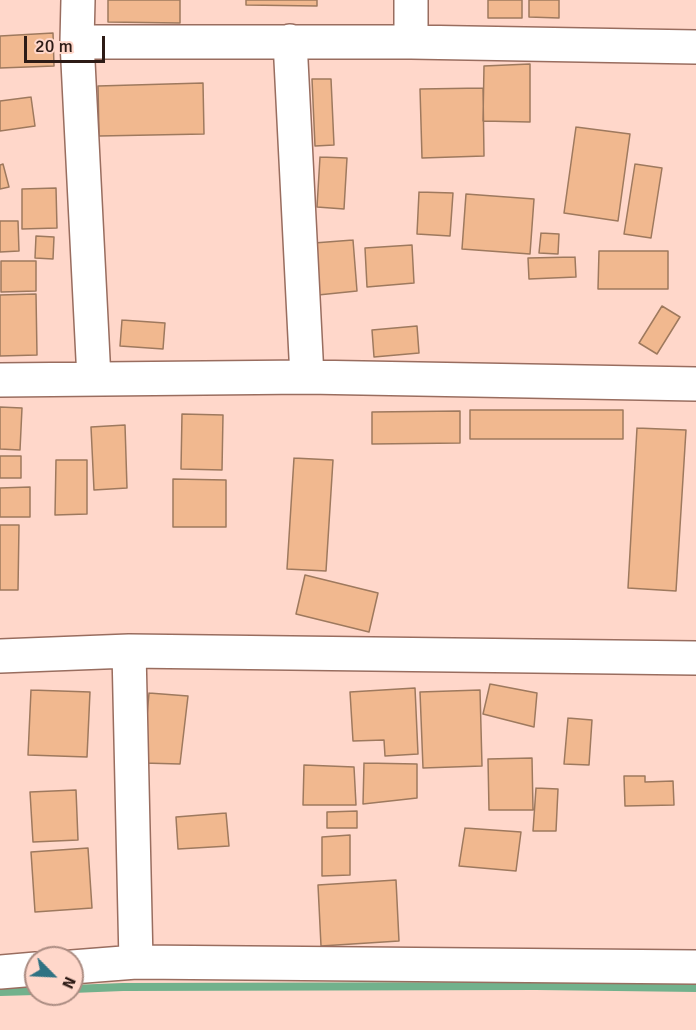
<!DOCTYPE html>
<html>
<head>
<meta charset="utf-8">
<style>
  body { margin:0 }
  #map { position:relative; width:696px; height:1030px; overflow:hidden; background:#ffd7ca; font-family:Signika,sans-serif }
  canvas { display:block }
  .north { position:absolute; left:24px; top:946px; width:60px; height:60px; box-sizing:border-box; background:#ffd7ca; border:2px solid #ab8c82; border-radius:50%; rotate:114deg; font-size:16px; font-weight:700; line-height:24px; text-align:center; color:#2d1b16 }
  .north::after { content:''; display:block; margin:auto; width:21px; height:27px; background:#2f7283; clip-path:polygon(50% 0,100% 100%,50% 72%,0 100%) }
  .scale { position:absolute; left:24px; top:36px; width:81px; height:27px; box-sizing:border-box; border:3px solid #2d1b16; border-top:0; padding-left:8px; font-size:18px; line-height:21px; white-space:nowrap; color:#2d1b16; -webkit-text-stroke:4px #ffd7ca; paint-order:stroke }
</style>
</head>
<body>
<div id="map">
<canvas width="696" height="1030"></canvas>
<div class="north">N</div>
<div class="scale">20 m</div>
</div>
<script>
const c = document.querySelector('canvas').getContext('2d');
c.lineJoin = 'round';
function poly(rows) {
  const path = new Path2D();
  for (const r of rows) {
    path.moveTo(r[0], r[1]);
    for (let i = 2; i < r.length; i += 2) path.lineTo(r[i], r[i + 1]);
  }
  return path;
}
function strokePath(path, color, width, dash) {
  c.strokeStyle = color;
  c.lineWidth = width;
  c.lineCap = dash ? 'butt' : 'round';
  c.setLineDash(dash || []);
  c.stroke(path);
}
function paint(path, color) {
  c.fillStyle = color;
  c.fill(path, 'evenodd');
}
const stream = poly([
  [72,989,123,987,536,986,696,988],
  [0,992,36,991]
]);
const building = poly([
  [108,0,180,0,180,23,108,22,108,0],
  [246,0,317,0,317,6,246,5,246,0],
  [488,0,522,0,522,18,488,18,488,0],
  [529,0,559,0,559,18,529,17,529,0],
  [53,33,54,66,0,68,0,36,53,33],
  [530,64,530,122,483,121,484,66,530,64],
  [312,79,331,79,334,145,315,146,312,79],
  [203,83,204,134,99,136,98,86,203,83],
  [483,88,484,156,422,158,420,89,483,88],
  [31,97,35,126,0,131,0,101,31,97],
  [576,127,630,134,618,221,564,213,576,127],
  [320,157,347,158,344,209,317,207,320,157],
  [3,164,9,187,0,189,0,165,3,164],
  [635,164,662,168,651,238,624,234,635,164],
  [56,188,57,228,22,229,22,189,56,188],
  [419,192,453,193,450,236,417,234,419,192],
  [466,194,534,199,530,254,462,249,466,194],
  [0,221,18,221,19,251,0,252,0,221],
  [541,233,559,234,558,254,539,253,541,233],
  [36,236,54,237,53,259,35,258,36,236],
  [353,240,357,291,318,295,314,243,353,240],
  [412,245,414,283,367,287,365,248,412,245],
  [599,251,668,251,668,289,598,289,599,251],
  [575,257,576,277,529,279,528,258,575,257],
  [1,261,36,261,36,291,1,292,1,261],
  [36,294,37,355,0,356,0,295,36,294],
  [662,306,680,317,657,354,639,343,662,306],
  [122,320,165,323,163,349,120,346,122,320],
  [417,326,419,353,374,357,372,330,417,326],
  [0,407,22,408,20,450,0,449,0,407],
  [470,410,623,410,623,439,470,439,470,410],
  [460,411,460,443,372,444,372,412,460,411],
  [182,414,223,415,222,470,181,469,182,414],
  [125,425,127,488,94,490,91,427,125,425],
  [637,428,686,430,676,591,628,588,637,428],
  [0,456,21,456,21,478,0,478,0,456],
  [294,458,333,460,326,571,287,569,294,458],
  [56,460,87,460,87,514,55,515,56,460],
  [173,479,226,480,226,527,173,527,173,479],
  [30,487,30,517,0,517,0,488,30,487],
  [0,525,19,525,18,590,0,590,0,525],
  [305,575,378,593,369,632,296,614,305,575],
  [490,684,537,693,534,727,483,714,490,684],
  [415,688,418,754,385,756,384,740,353,741,350,692,415,688],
  [31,690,90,692,87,757,28,755,31,690],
  [480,690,482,766,423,768,420,692,480,690],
  [149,693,188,696,180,764,143,763,149,693],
  [568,718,592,720,589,765,564,764,568,718],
  [532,758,533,810,489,810,488,759,532,758],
  [364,763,417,764,417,798,363,804,364,763],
  [304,765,354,767,356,805,303,805,304,765],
  [624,776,645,776,645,782,673,781,674,805,625,806,624,776],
  [536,788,558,789,556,831,533,831,536,788],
  [76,790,78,840,33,842,30,792,76,790],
  [357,811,357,828,327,828,327,812,357,811],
  [226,813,229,846,178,849,176,817,226,813],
  [465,828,521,832,516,871,459,866,465,828],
  [350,835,350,875,322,876,322,837,350,835],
  [88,848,92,908,35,912,31,852,88,848],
  [396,880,399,941,321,946,318,885,396,880]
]);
const minor = poly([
  [78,0,77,42,94,379],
  [290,41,307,377],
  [77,42,411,42,696,47],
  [411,42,411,0],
  [0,380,307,377,696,384],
  [129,651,136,962],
  [0,656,129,651,696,658],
  [72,967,136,962,696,967],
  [0,972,36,969]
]);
strokePath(stream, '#72b18c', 8);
paint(building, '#f1b88f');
strokePath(building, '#9e795e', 1.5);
strokePath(minor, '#996d5f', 36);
strokePath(minor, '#fff', 33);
</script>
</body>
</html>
